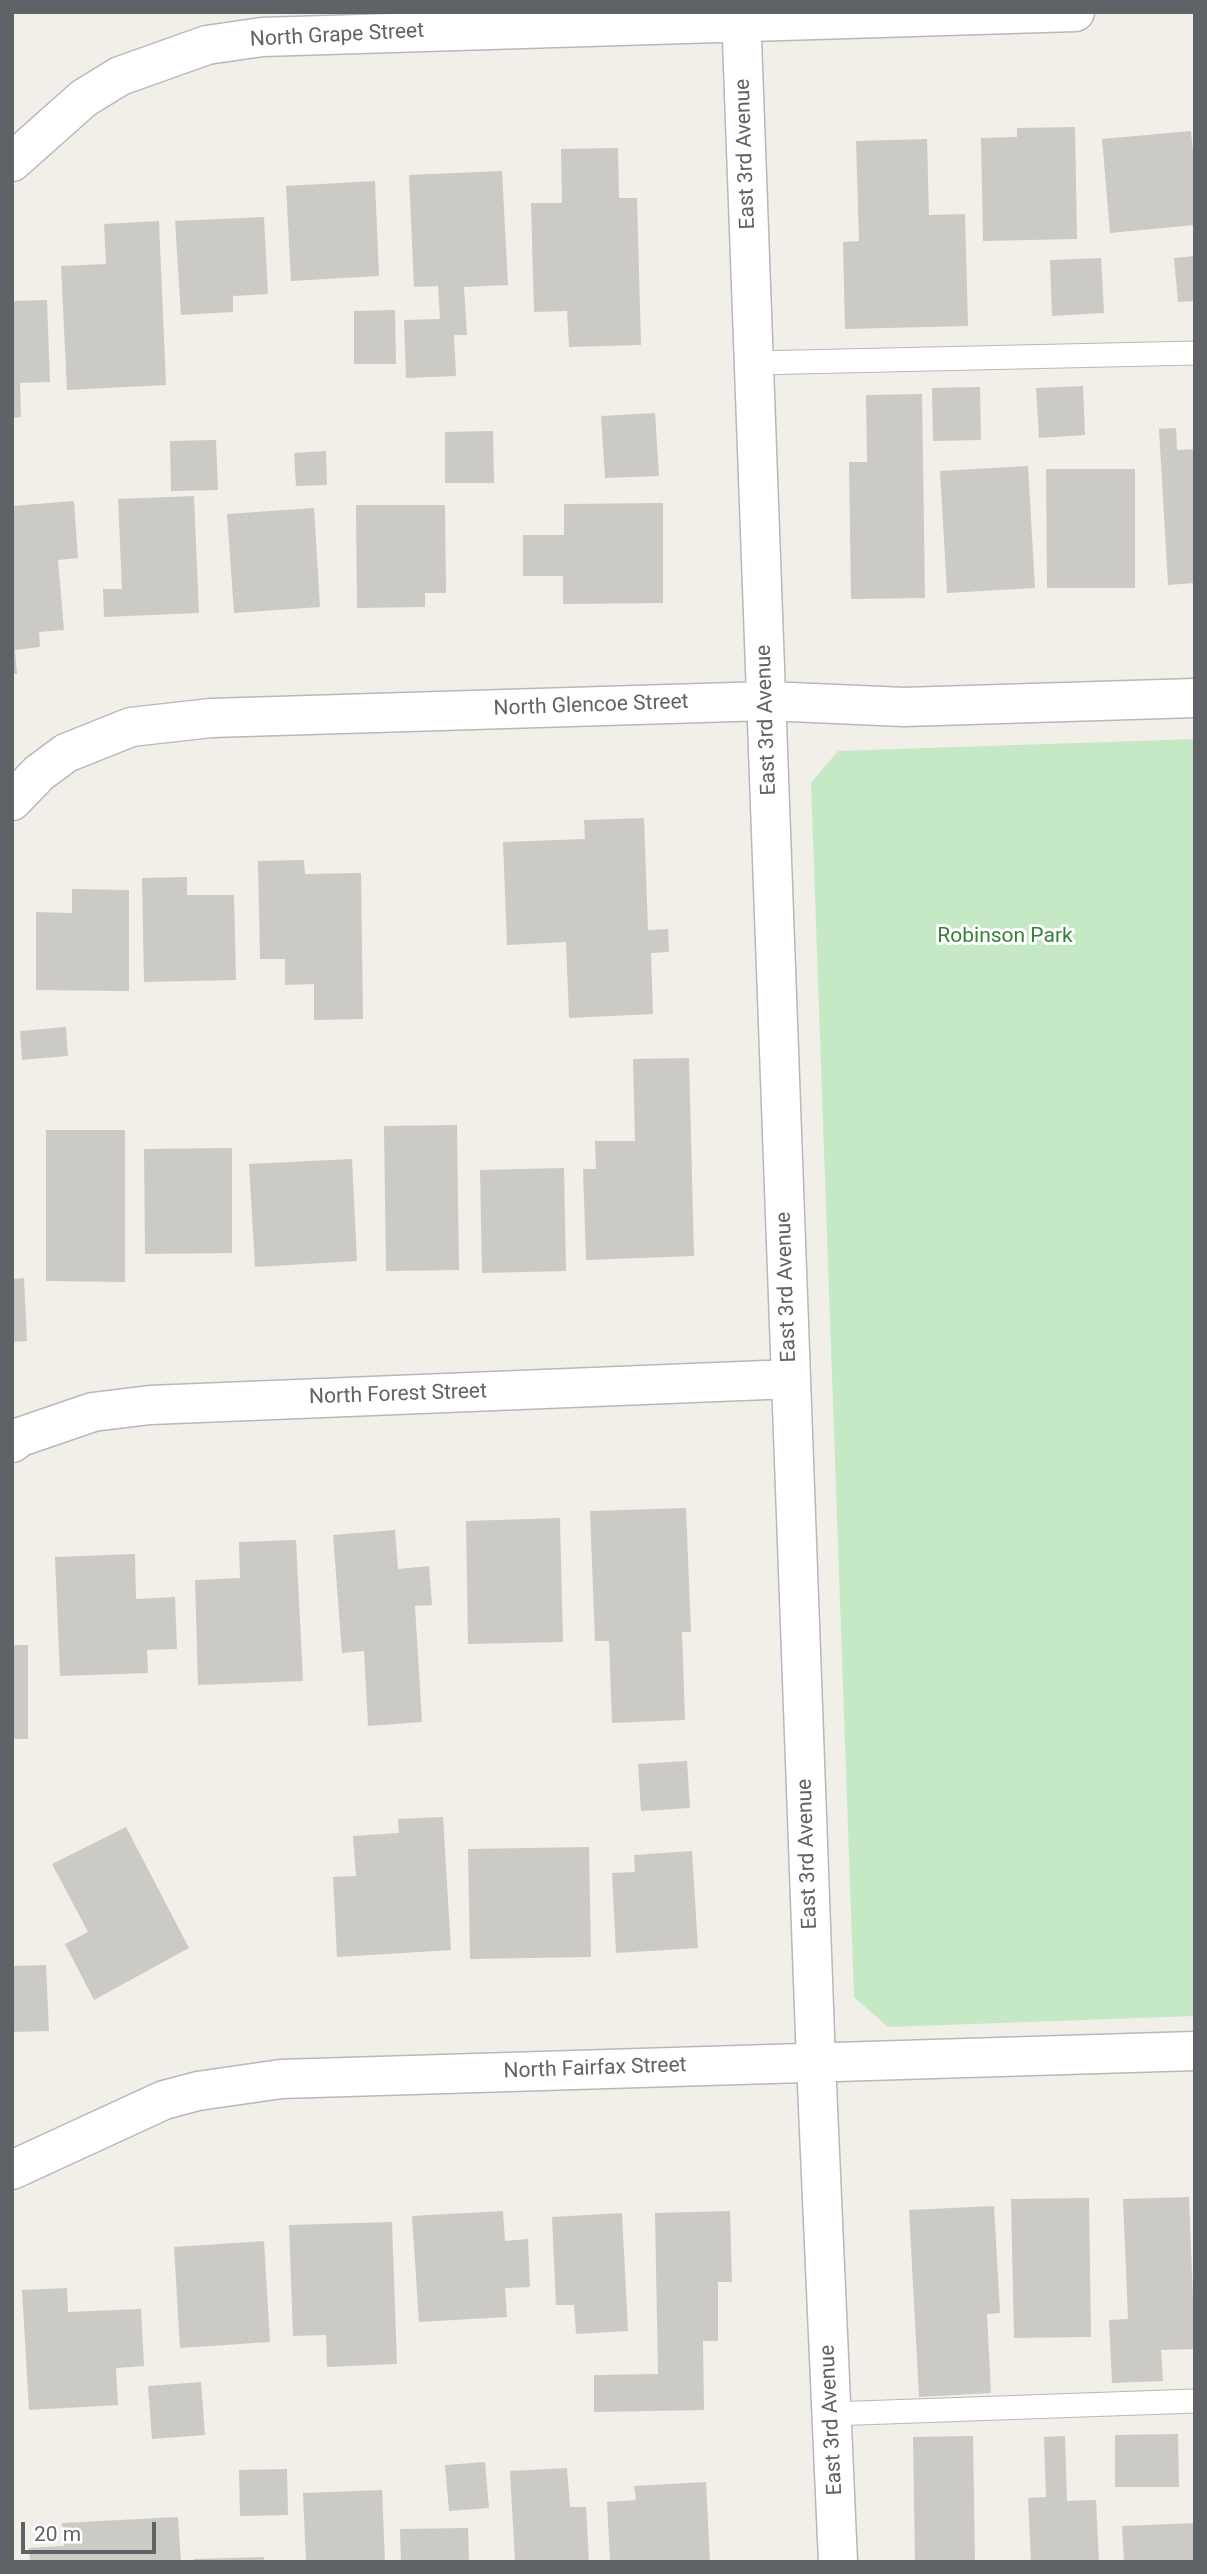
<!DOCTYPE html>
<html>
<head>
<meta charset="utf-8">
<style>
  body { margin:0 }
  #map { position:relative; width:1207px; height:2574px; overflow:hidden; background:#f1efe8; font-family:Roboto,sans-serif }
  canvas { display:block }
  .frame { position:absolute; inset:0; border:14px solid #5f6368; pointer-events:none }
  .scale { position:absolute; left:21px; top:2522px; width:135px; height:32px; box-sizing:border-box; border:4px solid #5f6368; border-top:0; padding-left:9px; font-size:21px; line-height:24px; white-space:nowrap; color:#5f6368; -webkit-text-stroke:5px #fff; paint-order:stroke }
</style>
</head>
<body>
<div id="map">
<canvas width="1207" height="2574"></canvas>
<div class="frame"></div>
<div class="scale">20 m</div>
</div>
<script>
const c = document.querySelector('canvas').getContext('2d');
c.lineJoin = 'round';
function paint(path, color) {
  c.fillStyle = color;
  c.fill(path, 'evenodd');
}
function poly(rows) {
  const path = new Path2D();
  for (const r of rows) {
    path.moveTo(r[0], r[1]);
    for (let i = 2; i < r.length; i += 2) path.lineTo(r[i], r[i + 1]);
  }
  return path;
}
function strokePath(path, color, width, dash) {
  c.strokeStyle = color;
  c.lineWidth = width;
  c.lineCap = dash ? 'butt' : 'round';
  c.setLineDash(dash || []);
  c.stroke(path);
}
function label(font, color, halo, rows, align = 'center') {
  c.font = font + ' Roboto,sans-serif';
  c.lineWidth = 6;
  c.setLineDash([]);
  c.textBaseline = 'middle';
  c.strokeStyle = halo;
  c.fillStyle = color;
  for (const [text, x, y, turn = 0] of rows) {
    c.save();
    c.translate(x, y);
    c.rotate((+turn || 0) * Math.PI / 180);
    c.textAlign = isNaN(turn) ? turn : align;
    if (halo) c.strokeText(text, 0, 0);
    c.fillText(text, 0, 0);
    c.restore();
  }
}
const green = poly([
  [1195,739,1195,2016,888,2027,854,1997,811,783,838,751]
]);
const building = poly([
  [1075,127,1077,239,983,241,981,138,1017,137,1017,128],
  [1191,131,1195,171,1195,225,1110,233,1102,139],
  [927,139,929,215,965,214,968,326,845,329,843,242,859,241,856,141],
  [618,148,619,198,637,198,641,345,569,347,567,311,534,312,531,203,562,203,561,149],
  [502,171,508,285,464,287,467,335,454,335,456,376,406,378,404,320,440,319,438,286,414,287,409,175],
  [375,181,379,276,291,281,286,186],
  [264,217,268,294,233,296,233,312,181,315,175,221],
  [159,221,166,385,67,390,61,266,106,264,104,224],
  [1195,256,1195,301,1178,302,1174,258],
  [1101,258,1104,313,1052,316,1050,260],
  [47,300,50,382,20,383,21,417,12,418,12,301],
  [395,310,396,364,354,364,354,311],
  [1083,386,1085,435,1039,438,1036,388],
  [980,387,981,440,933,441,932,388],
  [922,394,925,598,851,599,849,462,867,462,866,395],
  [655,413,659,476,605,478,601,416],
  [1176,428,1177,450,1195,449,1195,583,1168,585,1159,429],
  [493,431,494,483,445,483,445,432],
  [216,440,218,490,171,491,170,441],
  [326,451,327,485,296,486,294,453],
  [1028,466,1035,588,947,593,940,471],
  [1046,469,1135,469,1135,588,1047,588],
  [194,496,199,613,104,617,103,589,122,589,118,499],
  [74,501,78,558,58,560,64,630,39,632,40,647,15,650,17,674,12,674,12,506],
  [663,503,663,603,563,604,563,576,523,576,523,535,564,535,564,504],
  [356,505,445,505,446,593,425,593,425,607,357,608],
  [314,508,320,607,234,613,227,514],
  [644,818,648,930,668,929,669,952,651,953,653,1014,569,1018,566,942,507,945,503,842,585,839,584,820],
  [304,860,305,874,361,873,363,1019,314,1020,314,984,285,985,285,959,260,959,258,861],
  [187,877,187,895,234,895,236,980,144,982,142,878],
  [72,889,129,890,129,991,36,990,36,912,72,913],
  [66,1027,68,1056,22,1060,20,1031],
  [689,1058,694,1256,586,1260,583,1169,596,1169,595,1141,635,1141,633,1059],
  [457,1125,459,1270,386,1271,384,1126],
  [46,1130,125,1130,125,1282,46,1281],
  [232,1148,232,1253,145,1254,144,1149],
  [352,1159,357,1261,255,1267,249,1164],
  [564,1168,566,1271,482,1273,480,1170],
  [24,1278,27,1341,12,1342,12,1279],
  [686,1508,691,1632,682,1632,685,1720,612,1723,609,1641,595,1641,590,1511],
  [560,1518,563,1642,468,1644,466,1521],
  [395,1530,398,1569,429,1566,432,1605,415,1606,422,1722,368,1726,364,1651,342,1653,333,1535],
  [296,1540,303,1681,198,1685,195,1580,240,1578,239,1542],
  [135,1554,136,1599,175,1597,177,1649,147,1650,148,1673,60,1676,55,1557],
  [12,1645,28,1645,28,1739,12,1739],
  [687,1761,690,1808,641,1811,638,1764],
  [443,1817,451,1950,337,1957,333,1877,356,1876,353,1836,399,1833,398,1819],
  [126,1827,189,1948,94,2000,65,1944,88,1932,52,1864],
  [589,1847,591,1957,470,1959,468,1849],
  [692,1851,698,1948,616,1953,612,1873,635,1872,634,1855],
  [46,1965,49,2031,12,2032,12,1966],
  [1189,2197,1195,2349,1161,2350,1163,2381,1112,2383,1109,2320,1128,2319,1123,2199],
  [1089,2198,1091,2337,1014,2338,1011,2199],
  [994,2206,1000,2313,987,2314,991,2393,919,2397,909,2210],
  [503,2211,505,2241,528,2239,530,2287,505,2288,507,2317,419,2322,412,2216],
  [730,2211,732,2282,718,2282,718,2341,703,2341,704,2410,594,2412,594,2375,658,2374,655,2213],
  [622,2213,628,2331,576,2334,574,2305,556,2305,552,2217],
  [392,2222,397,2364,327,2367,326,2335,293,2336,289,2225],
  [264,2241,270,2342,180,2348,174,2247],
  [67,2288,68,2312,141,2309,144,2366,116,2368,118,2405,29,2410,22,2290],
  [201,2382,205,2435,152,2439,148,2386],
  [1178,2434,1179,2487,1115,2487,1115,2435],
  [973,2436,975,2562,915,2562,913,2437],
  [1065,2436,1067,2501,1096,2500,1099,2562,1031,2562,1028,2498,1046,2497,1044,2437],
  [485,2462,489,2508,449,2511,445,2465],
  [567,2468,570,2507,586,2507,589,2562,515,2562,510,2471],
  [287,2469,288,2515,240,2516,239,2470],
  [706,2482,710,2562,610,2562,607,2502,636,2500,634,2486],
  [382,2490,385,2562,306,2562,303,2493],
  [178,2517,181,2562,30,2562,29,2548,64,2546,62,2523],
  [1195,2523,1195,2562,1124,2562,1122,2526],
  [468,2528,469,2562,401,2562,400,2529],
  [264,2557,264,2562,194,2562,194,2559]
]);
const service = poly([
  [754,363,1195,353],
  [831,2414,1195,2401]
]);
const minor = poly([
  [741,12,816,2062,838,2562],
  [12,162,84,98,120,76,207,45,262,37,1075,12],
  [12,801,39,773,66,753,131,727,211,718,767,701,904,707,1195,698],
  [12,1443,20,1437,93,1412,150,1405,791,1379],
  [12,2170,164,2100,198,2091,281,2079,1195,2051]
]);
const streetNames = [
  ["North Grape Street",337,36,-3],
  ["East 3rd Avenue",746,154,-92],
  ["North Glencoe Street",591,706,-2],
  ["East 3rd Avenue",767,720,-92],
  ["East 3rd Avenue",787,1287,-92],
  ["North Forest Street",398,1395,-2],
  ["East 3rd Avenue",808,1854,-92],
  ["North Fairfax Street",595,2069,-2],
  ["East 3rd Avenue",832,2420,-93]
];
const parkNames = [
  ["Robinson Park",1005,937]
];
paint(green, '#c5e8c5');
paint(building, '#cccac5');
strokePath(service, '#b5b8bc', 25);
strokePath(minor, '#b5b8bc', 41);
strokePath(service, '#fff', 23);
strokePath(minor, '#fff', 38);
label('21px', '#5f6368', '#fff', streetNames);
label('21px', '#348238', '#fff', parkNames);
</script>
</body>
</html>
